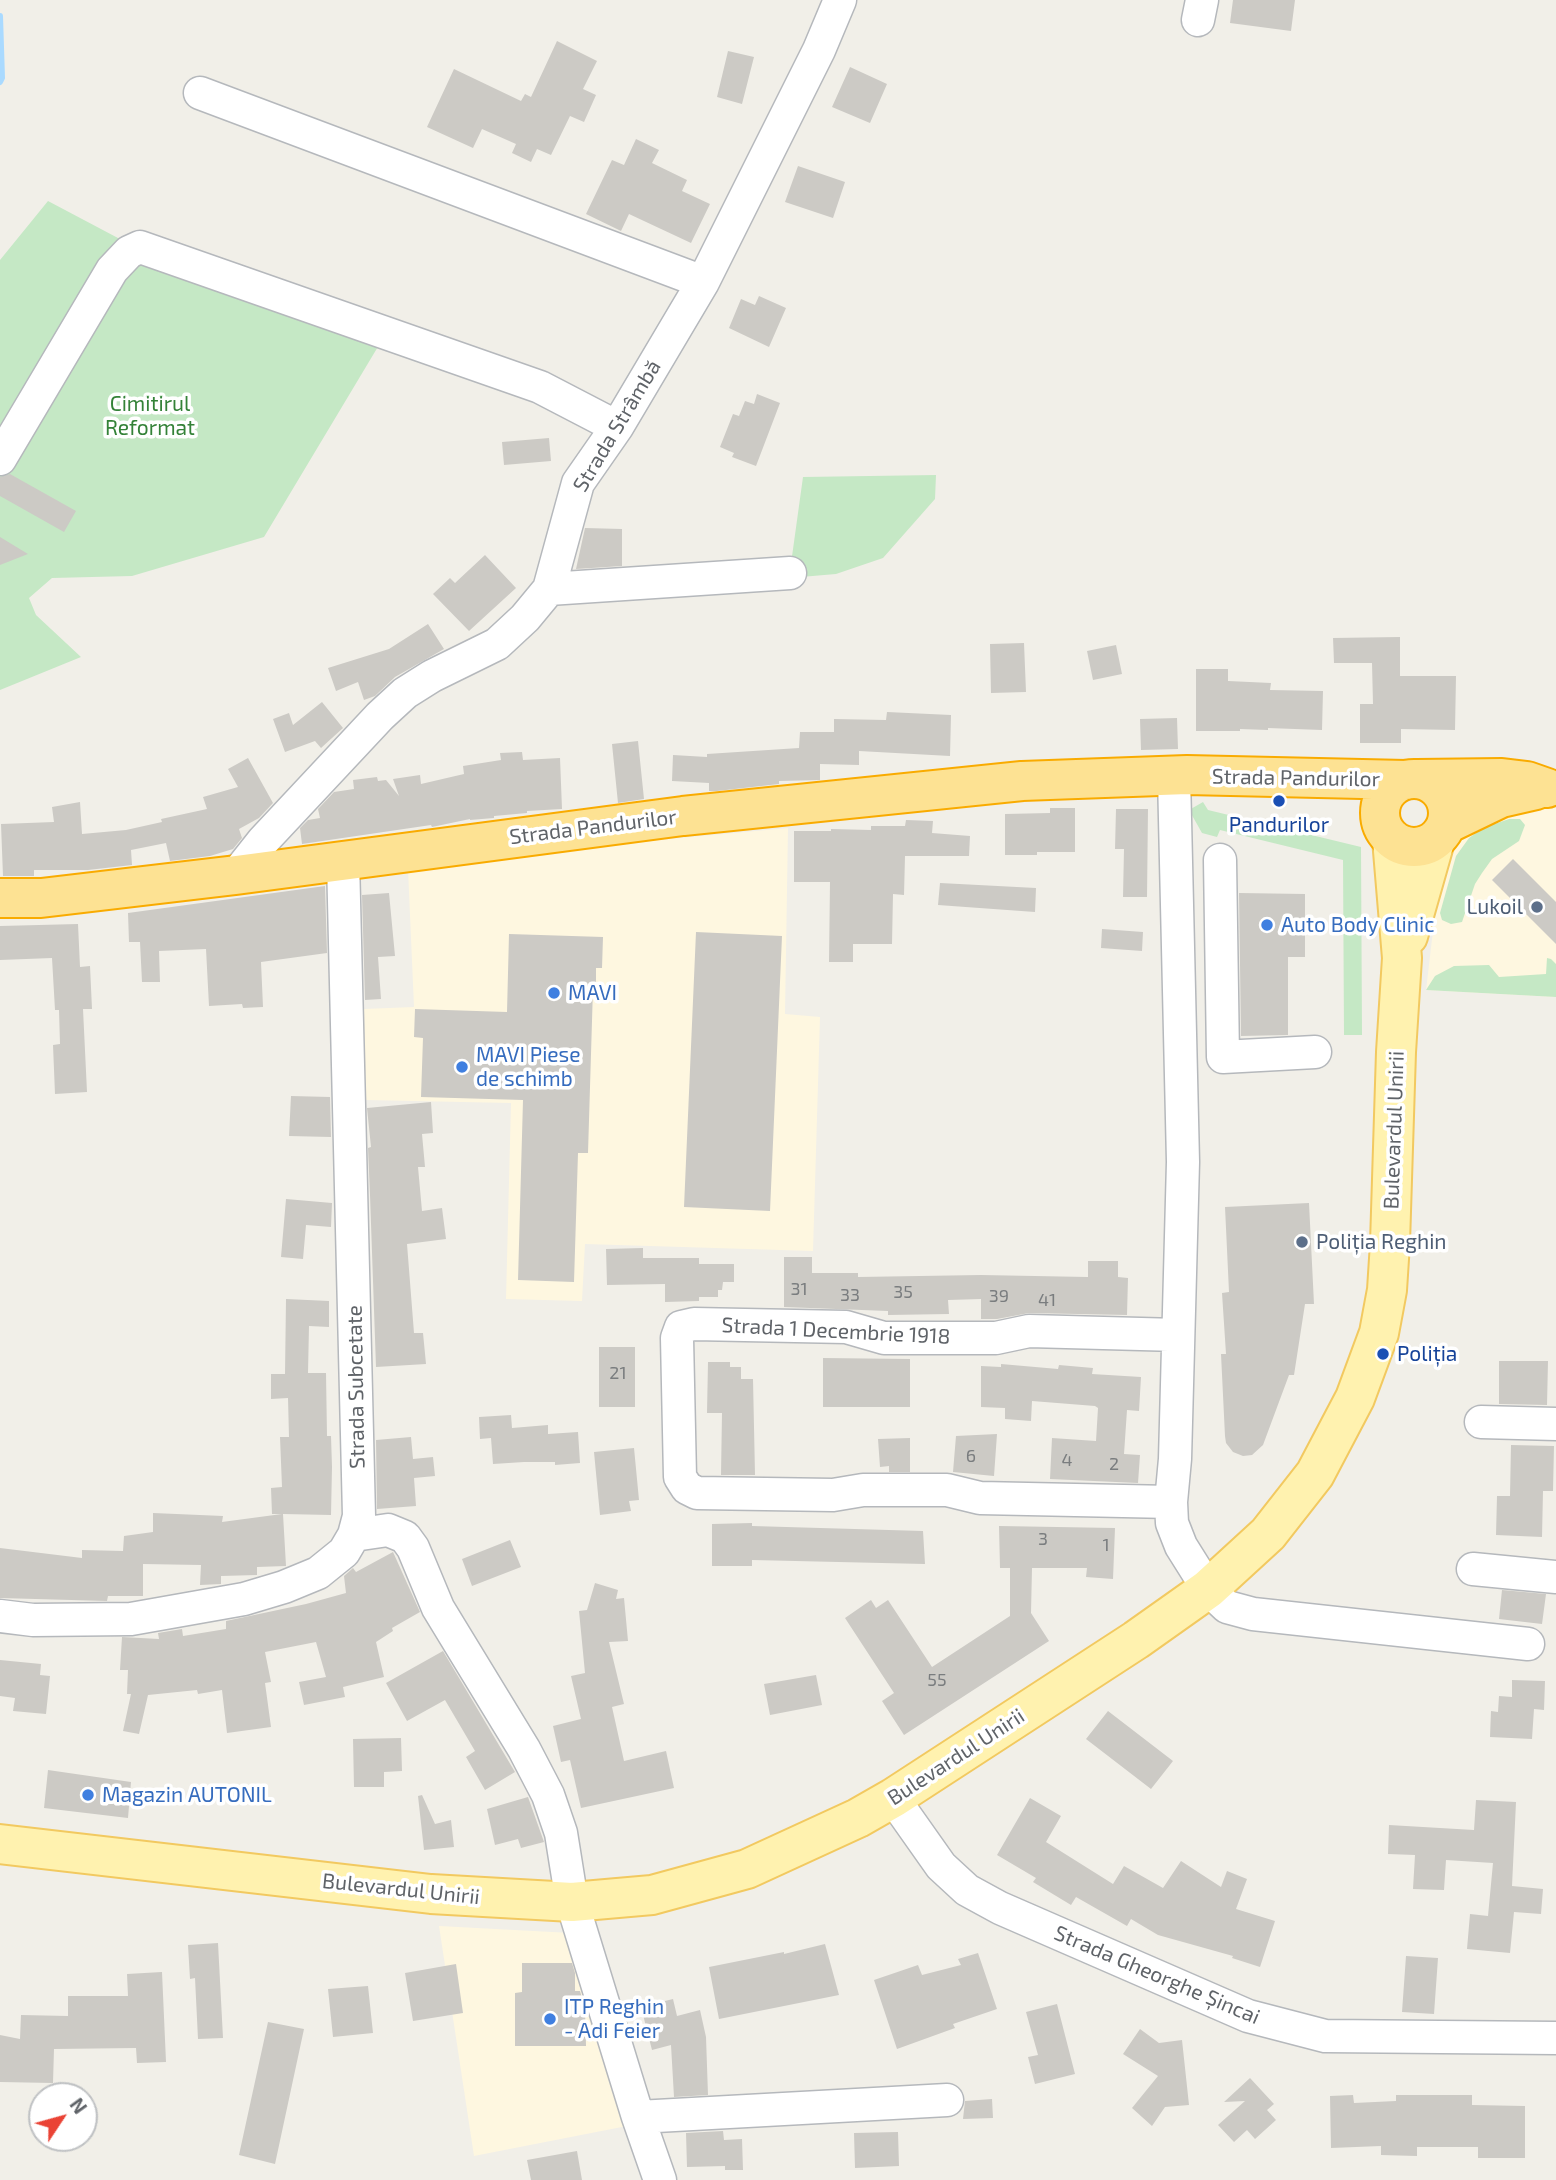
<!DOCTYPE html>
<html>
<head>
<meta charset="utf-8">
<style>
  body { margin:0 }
  #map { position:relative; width:1556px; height:2180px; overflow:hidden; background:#f1efe8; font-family:"Exo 2",sans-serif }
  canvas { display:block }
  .north { position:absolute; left:28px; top:2082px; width:70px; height:70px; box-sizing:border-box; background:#fff; border:2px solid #bfc1c3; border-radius:50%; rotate:54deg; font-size:19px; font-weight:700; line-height:28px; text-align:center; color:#5f6368 }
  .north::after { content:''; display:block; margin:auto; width:24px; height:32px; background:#ea4335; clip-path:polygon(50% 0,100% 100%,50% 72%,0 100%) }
</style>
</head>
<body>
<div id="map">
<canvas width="1556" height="2180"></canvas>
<div class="north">N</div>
</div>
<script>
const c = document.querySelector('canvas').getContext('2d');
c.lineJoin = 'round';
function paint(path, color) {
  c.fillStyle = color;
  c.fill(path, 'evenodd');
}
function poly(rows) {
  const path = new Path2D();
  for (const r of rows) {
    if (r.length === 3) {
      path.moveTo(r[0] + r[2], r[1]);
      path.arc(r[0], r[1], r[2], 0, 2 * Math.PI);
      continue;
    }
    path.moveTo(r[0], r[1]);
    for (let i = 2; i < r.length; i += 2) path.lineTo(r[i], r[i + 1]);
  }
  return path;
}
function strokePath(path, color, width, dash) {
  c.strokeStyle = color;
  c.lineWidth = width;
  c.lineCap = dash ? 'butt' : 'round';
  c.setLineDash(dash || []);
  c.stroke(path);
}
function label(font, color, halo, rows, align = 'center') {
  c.font = font + ' "Exo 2",sans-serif';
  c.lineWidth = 7;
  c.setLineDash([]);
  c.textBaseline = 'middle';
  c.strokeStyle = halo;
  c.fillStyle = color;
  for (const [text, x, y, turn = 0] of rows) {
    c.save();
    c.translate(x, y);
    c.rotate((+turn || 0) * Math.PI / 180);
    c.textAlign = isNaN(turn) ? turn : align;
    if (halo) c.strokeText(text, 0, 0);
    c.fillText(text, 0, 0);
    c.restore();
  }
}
const commercial = poly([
  [1543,808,1556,808,1556,997,1426,990,1435,914,1443,872,1450,853,1464,833,1507,813],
  [788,828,785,1014,820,1017,813,1251,585,1244,582,1301,506,1299,511,1103,365,1100,364,1009,414,1007,408,869,573,848],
  [439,1926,571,1933,627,2126,474,2156]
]);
const green = poly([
  [48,201,152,256,382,340,264,537,132,576,52,578,29,598,36,615,81,657,0,690,0,260],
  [936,475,935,499,883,558,836,574,789,578,803,477],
  [1203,802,1208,810,1361,847,1362,1035,1344,1035,1343,860,1220,830,1217,837,1202,833,1189,810],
  [1509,819,1520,819,1525,825,1519,841,1492,859,1482,873,1475,884,1462,922,1451,924,1442,920,1440,913,1456,856,1469,838,1483,828],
  [1547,958,1551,959,1556,964,1556,997,1426,990,1435,976,1454,966,1489,965,1499,977,1546,974]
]);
const stream = poly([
  [0,16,2,78,0,82]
]);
const building = poly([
  [1233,0,1295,0,1291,31,1230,23],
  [557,41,597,61,583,89,596,95,584,122,570,116,551,155,537,149,531,162,512,153,516,144,482,129,473,148,427,127,454,69,521,101,525,94,531,97],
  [728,51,754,57,742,104,717,97],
  [850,67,887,84,870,123,832,107],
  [636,139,659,150,652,163,687,180,682,191,710,204,691,243,629,214,621,231,586,214,612,160,624,165],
  [798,166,845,182,833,218,785,202],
  [759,296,786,308,769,347,729,328,741,299,755,305],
  [757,394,780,403,756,466,732,457,734,453,720,447,733,414,739,416,745,401,754,404],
  [549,438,551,461,504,465,502,442],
  [10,474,76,511,64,532,0,496,0,477],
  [585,528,622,529,622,566,576,569],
  [0,537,28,554,0,565],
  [485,555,516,588,469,631,433,594,450,578,455,583],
  [428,624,444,649,395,677,375,696,364,700,358,682,336,691,328,668,389,649],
  [1400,637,1400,676,1456,676,1455,730,1401,729,1401,743,1360,743,1360,704,1373,704,1372,663,1334,663,1333,638],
  [1024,643,1026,692,991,693,990,644],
  [1116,645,1122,674,1093,680,1087,651],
  [1196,669,1228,669,1228,681,1271,683,1270,690,1323,691,1322,730,1268,728,1268,730,1240,729,1240,731,1196,731],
  [322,702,343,728,321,748,315,741,285,752,273,719,289,713,293,725],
  [887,712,951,715,950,756,859,751,859,765,820,764,820,780,779,781,779,784,717,791,709,791,709,783,672,781,673,755,707,757,707,754,799,748,800,732,834,732,834,719,886,720],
  [1177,718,1178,749,1141,750,1140,719],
  [638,741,644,799,618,803,612,744],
  [522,752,523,760,560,758,562,809,527,811,527,813,494,816,494,818,470,820,470,819,432,827,431,825,302,844,300,828,308,820,320,818,318,809,334,792,354,789,353,780,377,777,378,781,386,780,399,796,393,779,420,775,421,784,464,774,463,766,501,760,500,753],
  [248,758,273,803,259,818,239,829,242,838,233,849,210,856,170,861,166,843,131,850,132,865,88,870,34,870,34,876,3,876,1,824,54,822,52,807,80,802,82,834,126,830,162,822,161,819,207,809,203,797,238,787,228,769],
  [1050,808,1075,808,1075,852,1037,852,1037,855,1005,855,1005,814,1050,813],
  [1116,809,1148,809,1147,897,1123,897,1124,849,1115,849],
  [906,820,933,821,932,833,970,836,969,856,905,856,904,895,893,894,892,944,853,944,853,962,829,962,830,882,794,882,794,831,831,831,831,829,871,830,871,826,905,826],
  [1513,859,1556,902,1556,944,1492,880],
  [940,883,1036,888,1035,912,938,905],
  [325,886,327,953,261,962,263,1007,243,1008,242,1004,209,1006,206,949,159,951,160,982,142,982,140,942,129,942,128,913],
  [389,893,395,956,378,957,381,999,365,1000,362,895],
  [1239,893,1305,894,1305,957,1288,957,1288,1035,1241,1036],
  [78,924,80,967,90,966,92,1009,83,1009,87,1092,55,1094,53,1045,60,1044,59,1010,55,1010,52,958,0,960,0,926],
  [1102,929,1143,932,1142,951,1101,948],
  [696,932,782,936,770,1211,684,1207],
  [509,934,603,937,602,968,596,968,596,988,593,988,588,1153,578,1153,574,1282,518,1280,523,1100,421,1097,423,1038,414,1037,415,1009,507,1012],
  [291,1096,330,1097,331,1137,289,1136],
  [431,1102,433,1133,422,1134,425,1167,418,1167,422,1211,442,1208,446,1239,407,1244,414,1333,423,1333,426,1364,376,1367,370,1195,368,1148,371,1147,367,1108],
  [286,1199,332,1203,331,1227,306,1225,303,1259,281,1257],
  [1309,1203,1314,1304,1305,1304,1294,1375,1289,1375,1263,1445,1252,1455,1243,1456,1233,1452,1226,1443,1225,1436,1221,1354,1226,1354,1222,1293,1229,1292,1225,1207],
  [643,1248,643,1258,699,1258,699,1264,734,1264,734,1282,723,1282,722,1290,718,1290,718,1297,699,1297,699,1301,665,1302,665,1284,607,1285,606,1249],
  [784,1257,812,1257,812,1273,858,1273,858,1277,981,1275,1088,1277,1088,1261,1118,1261,1118,1277,1128,1278,1127,1315,1029,1313,997,1319,981,1319,981,1299,948,1300,949,1314,888,1315,888,1311,784,1307],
  [286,1299,329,1301,329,1327,309,1326,308,1373,326,1373,327,1436,331,1436,332,1467,331,1515,283,1514,286,1566,257,1567,257,1575,221,1576,221,1584,200,1585,201,1565,143,1564,143,1596,108,1596,107,1601,0,1598,0,1548,82,1558,82,1550,123,1551,124,1536,153,1532,153,1513,223,1516,222,1522,282,1514,272,1514,271,1488,282,1487,280,1437,289,1437,288,1398,271,1399,271,1374,285,1374],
  [599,1347,635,1347,635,1407,599,1407],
  [823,1358,910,1359,910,1407,823,1407],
  [1499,1361,1548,1361,1547,1405,1499,1404],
  [708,1362,730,1362,730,1367,741,1367,741,1379,753,1379,755,1475,721,1475,722,1413,707,1413],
  [1001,1364,1058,1369,1059,1365,1093,1368,1092,1374,1141,1377,1139,1411,1127,1410,1124,1454,1140,1455,1138,1483,1050,1479,1052,1438,1096,1441,1098,1408,1095,1406,1032,1401,1031,1421,1005,1419,1005,1408,981,1407,981,1366,1001,1367],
  [511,1415,512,1428,548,1425,548,1434,578,1432,580,1463,555,1465,555,1462,524,1462,493,1464,491,1438,480,1439,479,1417],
  [997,1434,994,1476,953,1472,956,1436],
  [411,1437,413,1459,433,1457,435,1476,414,1478,416,1506,377,1509,376,1440],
  [910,1438,910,1472,889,1472,889,1466,880,1467,878,1439],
  [1511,1445,1554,1446,1553,1491,1543,1491,1542,1537,1496,1535,1497,1496,1510,1496],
  [634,1448,639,1500,629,1501,631,1511,600,1515,594,1452],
  [752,1523,752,1526,923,1531,925,1564,752,1560,752,1566,712,1566,712,1524],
  [999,1526,1115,1528,1113,1579,1086,1577,1087,1568,1032,1568,1031,1613,1049,1641,904,1735,882,1701,894,1693,845,1618,871,1600,876,1608,888,1600,932,1667,1010,1616,1010,1568,1000,1568],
  [510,1540,521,1567,472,1586,462,1559],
  [393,1552,420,1612,392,1628,393,1631,376,1642,384,1677,343,1687,345,1697,304,1705,299,1682,326,1677,316,1642,265,1652,271,1682,265,1683,271,1727,227,1733,222,1690,198,1694,197,1690,148,1695,139,1734,123,1731,131,1694,127,1694,128,1670,120,1670,122,1637,159,1639,158,1633,182,1629,183,1636,226,1629,226,1621,306,1604,346,1593,344,1576,353,1568,356,1572],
  [595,1583,618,1590,616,1599,624,1598,628,1641,609,1642,624,1704,612,1707,624,1761,666,1751,674,1788,581,1808,570,1760,561,1762,553,1726,581,1719,571,1676,585,1673,579,1611,587,1610],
  [1502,1590,1546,1594,1542,1624,1499,1619],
  [443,1651,515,1772,485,1790,466,1757,475,1751,445,1700,407,1721,386,1683],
  [0,1660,41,1664,40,1675,50,1676,46,1714,13,1711,15,1698,0,1696],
  [816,1675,822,1705,770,1715,764,1684],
  [1512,1680,1545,1681,1544,1710,1534,1709,1532,1739,1490,1737,1491,1711,1498,1712,1499,1696,1512,1697],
  [1108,1711,1173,1761,1151,1789,1086,1739],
  [401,1738,402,1771,384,1772,384,1787,354,1787,353,1739],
  [48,1770,131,1782,128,1818,44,1808],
  [422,1795,435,1824,451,1820,454,1847,424,1850,418,1796],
  [528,1797,544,1842,521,1848,518,1839,495,1845,487,1809],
  [1030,1798,1061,1816,1046,1842,1113,1884,1124,1866,1163,1888,1181,1861,1221,1887,1227,1871,1247,1879,1236,1909,1275,1921,1260,1967,1232,1958,1233,1956,1158,1935,1131,1919,1127,1926,1076,1897,1071,1905,1033,1882,1036,1878,997,1855],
  [1476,1800,1516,1802,1512,1886,1543,1889,1541,1914,1514,1912,1510,1953,1467,1949,1470,1914,1488,1916,1493,1863,1446,1860,1444,1890,1413,1889,1415,1855,1388,1854,1389,1825,1474,1830],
  [218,1943,223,2038,198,2039,195,1978,190,1979,188,1945],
  [825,1944,839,1995,719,2019,709,1967,784,1952,784,1954],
  [978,1953,997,2009,953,2024,955,2028,897,2049,874,1980,918,1965,922,1975,961,1965,958,1959],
  [1406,1956,1438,1958,1434,2014,1402,2012],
  [522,1963,572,1963,575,1973,575,1991,580,1991,585,2008,586,2046,515,2046,515,1993,522,1992],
  [456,1964,463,2013,413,2021,405,1973],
  [162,1972,166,2062,137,2063,136,2048,54,2049,53,2083,0,2082,0,2035,20,2039,21,2015,68,2016,68,1996,128,1996,127,1974],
  [368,1986,373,2033,333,2037,328,1989],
  [673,1999,677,2016,700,2010,706,2037,708,2095,674,2097,671,2045,652,2050,641,2007],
  [1057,2004,1075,2074,1035,2084,1028,2057,1038,2055,1026,2012],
  [268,2022,304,2029,275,2164,239,2155],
  [1140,2029,1159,2043,1182,2040,1189,2105,1165,2107,1152,2126,1132,2108,1158,2076,1123,2054],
  [1250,2078,1274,2104,1267,2110,1276,2120,1255,2139,1247,2130,1234,2142,1218,2125,1245,2101,1224,2102],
  [1353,2095,1354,2103,1396,2101,1396,2095,1472,2095,1472,2105,1525,2106,1525,2158,1478,2158,1478,2147,1417,2147,1417,2156,1381,2155,1381,2146,1331,2148,1330,2096],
  [992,2099,993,2118,963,2119,965,2101],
  [723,2131,724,2140,742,2139,743,2170,725,2170,725,2166,687,2167,686,2133],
  [898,2132,899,2166,855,2168,854,2133],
  [577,2151,582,2180,531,2180,527,2160]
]);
const minor = poly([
  [1198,20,1202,0],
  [200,93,703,282],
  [0,459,112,270,129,252,140,247,540,387,617,427],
  [549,589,790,573],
  [1174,776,1183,1162,1175,1459,1171,1502,1172,1523,1181,1546,1208,1589,1227,1607,1253,1614,1528,1644],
  [1220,860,1223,1057,1315,1052],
  [236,875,263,841,380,716,405,693,432,676,497,644,525,618,549,589,578,483,617,427,703,282,819,50,840,0],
  [1481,1422,1556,1424],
  [1171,1502,980,1498,947,1490,863,1490,833,1495,697,1493,687,1488,680,1477,677,1338,681,1327,694,1324,846,1327,884,1338,996,1338,1029,1331,1178,1335],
  [354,1535,388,1530,405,1537,413,1548,438,1608,524,1749,548,1795,561,1833,572,1902,638,2117,660,2180],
  [1473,1569,1556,1577],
  [0,1616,33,1620,131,1619,244,1599,284,1587,318,1573,344,1552,354,1535,359,1516,343,860],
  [893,1798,941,1866,967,1890,1000,1908,1248,2016,1325,2036,1556,2038],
  [638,2117,947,2100]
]);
const major = poly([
  [1408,936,1435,841],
  [0,1844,431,1894,572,1902,652,1895,747,1869,858,1818,893,1798,1136,1640,1208,1589,1268,1534,1315,1474,1355,1398,1379,1333,1387,1290,1390,1243,1396,1052,1402,958,1392,839]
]);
const highway = poly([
  [1414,813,34],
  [1417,779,1502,778,1527,781,1547,788],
  [1447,824,1501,798,1536,790],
  [0,898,41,898,236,875,683,816,1022,781,1187,775,1406,780]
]);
const markers = [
  [1279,801,7,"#1a4fb4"],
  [1537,907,7,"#5c6f8a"],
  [1267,925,7,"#3f7fe0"],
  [554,993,7,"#3f7fe0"],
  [462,1067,7,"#3f7fe0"],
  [1302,1242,7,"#5c6f8a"],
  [1383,1354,7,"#1a4fb4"],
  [88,1795,7,"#3f7fe0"],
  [550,2019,7,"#3f7fe0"]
];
const numberNames = [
  ["31",799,1289],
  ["35",903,1292],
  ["33",850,1295],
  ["39",999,1296],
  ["41",1047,1300],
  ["21",618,1373],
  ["6",971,1456],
  ["4",1067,1460],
  ["2",1114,1464],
  ["3",1043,1539],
  ["1",1106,1545],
  ["55",937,1680]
];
const parkNames = [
  ["Cimitirul",150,404],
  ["Reformat",150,428]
];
const streetNames = [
  ["Strada Strâmbă",617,426,-59],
  ["Strada Pandurilor",1296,778,1],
  ["Strada Pandurilor",593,827,-7],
  ["Bulevardul Unirii",1394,1130,-88],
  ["Strada 1 Decembrie 1918",836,1331,3],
  ["Strada Subcetate",356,1387,-91],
  ["Bulevardul Unirii",956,1757,-33],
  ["Bulevardul Unirii",401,1889,6],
  ["Strada Gheorghe Șincai",1157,1975,23]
];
const transitNames = [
  ["Pandurilor",1279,825],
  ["Poliția",1397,1354,"left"]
];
const serviceNames = [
  ["Lukoil",1523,907],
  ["Poliția Reghin",1316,1242,"left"]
];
const shopNames = [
  ["Auto Body Clinic",1281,925],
  ["MAVI",568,993],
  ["MAVI Piese",476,1055],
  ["de schimb",476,1079],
  ["Magazin AUTONIL",102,1795],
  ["ITP Reghin",564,2007],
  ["- Adi Feier",564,2031]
];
paint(commercial, '#fef7e0');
paint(green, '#c5e8c5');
strokePath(stream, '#aadaff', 6);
paint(building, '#cccac5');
strokePath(minor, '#b5b8bc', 35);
strokePath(major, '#f2c960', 42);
strokePath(highway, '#f9ab00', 42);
strokePath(minor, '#fff', 32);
strokePath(major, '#fff2af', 38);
strokePath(highway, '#fde293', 38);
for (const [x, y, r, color] of markers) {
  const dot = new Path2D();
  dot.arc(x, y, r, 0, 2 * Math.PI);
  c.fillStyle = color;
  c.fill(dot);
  strokePath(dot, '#fff', 2.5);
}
label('18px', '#7a7d7f', null, numberNames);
label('21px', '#348238', '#fff', parkNames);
label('21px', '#5f6368', '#fff', streetNames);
label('21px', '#164399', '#fff', transitNames);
label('21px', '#4e5e75', '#fff', serviceNames, 'right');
label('21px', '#366cbe', '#fff', shopNames, 'left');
</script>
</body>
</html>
